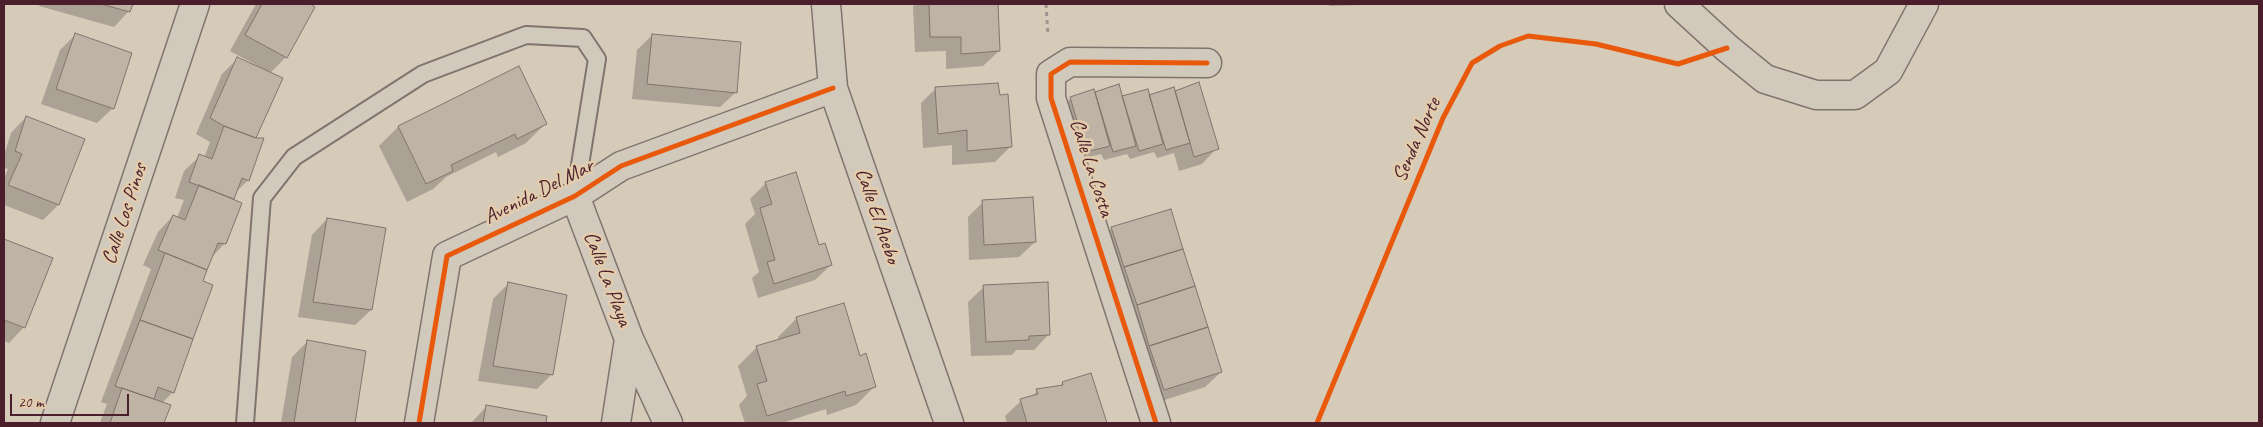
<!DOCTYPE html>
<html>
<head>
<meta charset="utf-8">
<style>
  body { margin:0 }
  #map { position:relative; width:2263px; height:427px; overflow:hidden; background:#d6cab9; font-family:Caveat,sans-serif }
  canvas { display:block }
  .frame { position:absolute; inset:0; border:5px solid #4a1f2b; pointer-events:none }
  .scale { position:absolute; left:10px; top:394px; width:119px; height:22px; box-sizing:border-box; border:2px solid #4a1f2b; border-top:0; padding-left:6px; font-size:15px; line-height:18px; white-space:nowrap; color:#4a1f2b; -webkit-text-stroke:4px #e3ccac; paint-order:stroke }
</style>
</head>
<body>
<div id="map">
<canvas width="2263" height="427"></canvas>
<div class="frame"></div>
<div class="scale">20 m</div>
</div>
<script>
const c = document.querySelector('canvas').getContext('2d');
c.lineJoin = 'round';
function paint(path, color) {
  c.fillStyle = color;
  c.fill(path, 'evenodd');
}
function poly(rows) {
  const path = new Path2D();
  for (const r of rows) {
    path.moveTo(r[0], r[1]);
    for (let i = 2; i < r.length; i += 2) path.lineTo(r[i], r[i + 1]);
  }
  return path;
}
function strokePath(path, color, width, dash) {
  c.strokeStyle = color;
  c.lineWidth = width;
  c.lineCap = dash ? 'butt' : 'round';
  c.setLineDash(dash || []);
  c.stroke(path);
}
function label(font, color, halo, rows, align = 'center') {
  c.font = font + ' Caveat,sans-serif';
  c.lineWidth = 5;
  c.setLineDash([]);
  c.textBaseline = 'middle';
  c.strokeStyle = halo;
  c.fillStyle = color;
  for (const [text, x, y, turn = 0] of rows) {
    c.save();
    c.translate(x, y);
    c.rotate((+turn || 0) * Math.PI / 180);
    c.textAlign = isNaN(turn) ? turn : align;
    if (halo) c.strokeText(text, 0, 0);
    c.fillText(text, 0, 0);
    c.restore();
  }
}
const shadow = poly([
  [40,4,131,4,129,11,114,27,39,6],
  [256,4,307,4,313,7,286,57,270,73,254,139,248,180,235,193,225,243,211,258,201,281,173,392,162,403,169,406,163,423,100,423,107,404,101,402,151,269,143,265,158,232,173,216,177,218,184,200,175,198,184,171,200,156,204,158,210,142,196,134,222,74,237,59,255,67,256,65,230,51],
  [916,4,997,4,999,51,983,66,946,69,946,51,915,52,913,6],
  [1329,4,1394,4,1329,6],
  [75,35,113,108,97,123,41,104,60,50],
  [652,35,736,92,720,107,632,99,637,50],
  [518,68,545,124,526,143,498,157,496,152,446,177,433,189,407,202,379,146,398,127],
  [1118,86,1121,97,1148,96,1217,148,1202,164,1179,171,1174,153,1157,158,1154,152,1130,159,1127,154,1104,160,1101,154,1077,160,1062,107,1071,98],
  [936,88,1010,147,995,162,952,165,952,145,923,148,921,103],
  [26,117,58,205,43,220,4,205,4,178,8,169,4,168,4,155,11,133],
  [766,183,831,265,815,280,758,298,752,278,759,272,745,224,755,214,750,199],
  [983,202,1035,242,1019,257,969,260,968,217],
  [327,219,384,229,371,310,355,325,298,317,312,235],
  [1112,228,1221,372,1205,387,1149,405,1097,244],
  [4,240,51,259,24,327,9,343,4,341],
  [509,283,552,374,537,389,478,381,493,299],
  [984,287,1049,334,1034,350,1016,350,1012,355,971,356,968,302],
  [797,318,859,358,875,386,856,405,827,415,826,409,782,423,745,423,739,405,747,396,738,366,757,347,779,341,778,337],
  [307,342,364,352,354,423,281,423,292,357],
  [1090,374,1105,423,1007,423,1005,416,1021,401,1030,398,1037,391,1059,387,1063,383],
  [487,406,546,417,545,423,471,423]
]);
const building = poly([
  [101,4,133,4,130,12,101,4],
  [262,4,310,4,315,7,287,58,245,35,262,4],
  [929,4,998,4,1000,51,961,54,961,37,930,37,929,4],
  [75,33,132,53,114,109,56,89,75,33],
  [652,34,741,42,737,93,647,84,652,34],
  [237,57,283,78,256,138,224,126,210,118,237,57],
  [519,66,547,124,517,139,515,134,451,165,453,171,426,184,398,126,519,66],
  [1199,82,1219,149,1194,157,1175,91,1199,82],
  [998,83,1000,95,1008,94,1012,147,967,151,967,130,938,134,935,87,998,83],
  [1119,84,1136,146,1113,152,1095,92,1119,84],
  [1174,87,1190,143,1166,150,1149,95,1174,87],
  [1094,89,1110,146,1086,152,1070,97,1094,89],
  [1148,89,1163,144,1139,151,1122,96,1148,89],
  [26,116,85,139,59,205,8,185,22,154,15,151,26,116],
  [224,126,256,138,264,138,249,181,242,178,234,199,189,182,199,154,212,159,224,126],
  [796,172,819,245,825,243,832,265,774,284,767,262,775,260,760,208,772,204,765,182,796,172],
  [199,185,242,203,226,244,218,243,207,270,158,250,173,215,185,220,199,185],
  [1033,197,1036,242,984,245,982,200,1033,197],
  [1171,209,1183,249,1124,267,1111,227,1171,209],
  [327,218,386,228,372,310,313,302,327,218],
  [4,239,53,258,25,328,4,320,4,239],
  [1183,249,1195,286,1137,305,1124,267,1183,249],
  [165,253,207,270,203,281,213,285,193,339,140,320,165,253],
  [508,282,567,295,553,375,493,366,508,282],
  [1048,282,1050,335,1029,336,1029,340,986,342,983,285,1048,282],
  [1195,286,1208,327,1149,346,1137,305,1195,286],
  [844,303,860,356,866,353,876,387,846,396,845,391,767,416,757,384,767,381,756,346,800,333,796,317,844,303],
  [140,320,193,339,174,393,158,387,154,399,115,386,140,320],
  [1208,327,1222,372,1164,390,1149,346,1208,327],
  [307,340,366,351,355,423,294,423,307,340],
  [1091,373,1107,423,1027,423,1020,399,1038,394,1036,389,1063,385,1062,382,1091,373],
  [122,388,171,405,164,423,110,423,122,388],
  [486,405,547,416,546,423,483,423,486,405]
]);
const path = poly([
  [1046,4,1048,36]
]);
const service = poly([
  [245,423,262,198,294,157,423,74,526,35,583,38,597,59,575,196]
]);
const minor = poly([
  [826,4,833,88,949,423],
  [1679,4,1727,48,1765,79,1816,95,1855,95,1888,71,1924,4],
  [575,196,629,339,616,423],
  [629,339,668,423],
  [55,423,195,4],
  [419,423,447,256,575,196,621,166,833,88],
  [1156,423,1051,98,1051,74,1070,62,1207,63]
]);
const cycleway = poly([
  [419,423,447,256,575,196,621,166,833,88],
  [1156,423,1051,98,1051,74,1070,62,1207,63],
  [1317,423,1443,118,1472,63,1500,46,1528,36,1596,44,1678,64,1727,48]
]);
const streetNames = [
  ["Senda Norte",1417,140,-66],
  ["Calle La Costa",1091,168,72],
  ["Avenida Del Mar",539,192,-27],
  ["Calle Los Pinos",125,214,-72],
  ["Calle El Acebo",877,216,71],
  ["Calle La Playa",607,279,69]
];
paint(shadow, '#0003');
paint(building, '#bfb3a5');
strokePath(building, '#81746e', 1);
strokePath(service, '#81746e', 20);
strokePath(minor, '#81746e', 31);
strokePath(path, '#a0958e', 3, [4, 4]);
strokePath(service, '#d2c9bd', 16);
strokePath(minor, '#d2c9bd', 28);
strokePath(cycleway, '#e8590c', 5);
label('21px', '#4a1f2b', '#e3ccac', streetNames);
</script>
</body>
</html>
